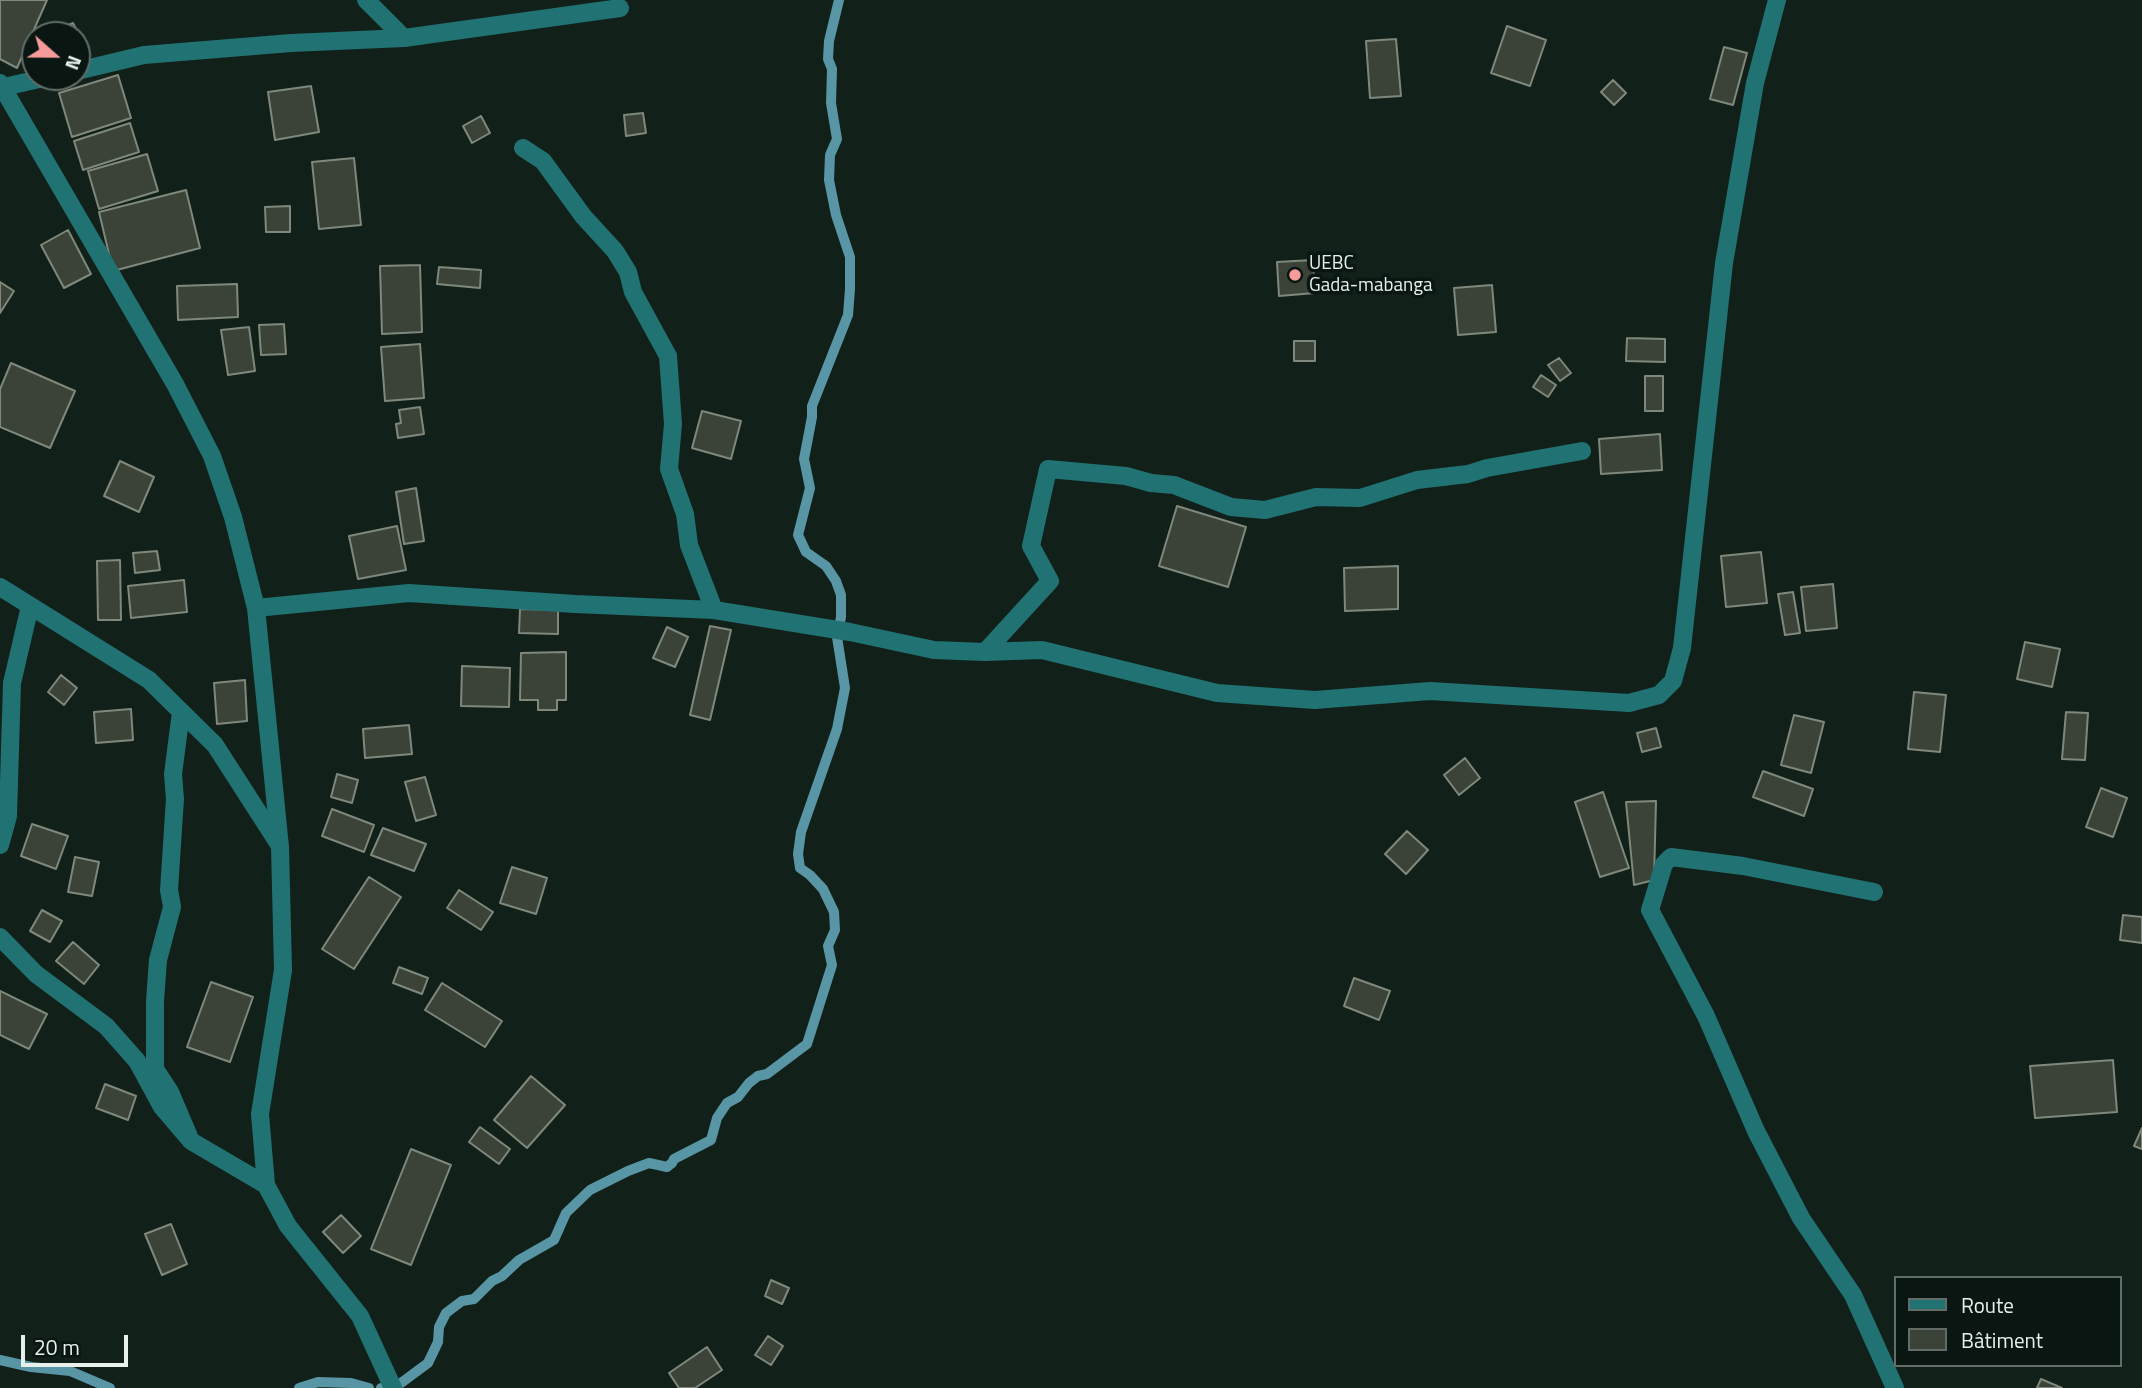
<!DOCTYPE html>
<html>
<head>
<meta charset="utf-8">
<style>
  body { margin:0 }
  #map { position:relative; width:2142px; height:1388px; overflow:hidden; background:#12201a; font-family:"Titillium Web",sans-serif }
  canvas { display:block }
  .legend { position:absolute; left:1894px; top:1276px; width:228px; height:91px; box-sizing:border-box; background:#091611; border:2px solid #626d68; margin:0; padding:9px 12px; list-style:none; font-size:21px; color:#e7f0eb }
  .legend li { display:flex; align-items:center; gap:14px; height:35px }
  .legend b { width:35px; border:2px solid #626d68 }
  .north { position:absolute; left:21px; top:21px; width:70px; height:70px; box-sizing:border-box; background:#091611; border:2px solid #626d68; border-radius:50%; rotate:111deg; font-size:19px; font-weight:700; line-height:28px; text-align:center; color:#e7f0eb }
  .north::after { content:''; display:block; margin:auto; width:24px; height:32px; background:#f59b99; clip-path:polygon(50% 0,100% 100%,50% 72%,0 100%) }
  .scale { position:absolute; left:21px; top:1335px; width:107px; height:32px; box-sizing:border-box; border:4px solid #e7f0eb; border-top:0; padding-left:9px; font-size:21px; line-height:24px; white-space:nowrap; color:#e7f0eb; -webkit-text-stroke:5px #091611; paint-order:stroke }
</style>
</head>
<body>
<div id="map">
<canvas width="2142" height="1388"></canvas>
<ul class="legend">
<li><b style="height:9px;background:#217272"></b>Route</li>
<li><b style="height:19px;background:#3b4338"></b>Bâtiment</li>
</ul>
<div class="north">N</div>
<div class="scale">20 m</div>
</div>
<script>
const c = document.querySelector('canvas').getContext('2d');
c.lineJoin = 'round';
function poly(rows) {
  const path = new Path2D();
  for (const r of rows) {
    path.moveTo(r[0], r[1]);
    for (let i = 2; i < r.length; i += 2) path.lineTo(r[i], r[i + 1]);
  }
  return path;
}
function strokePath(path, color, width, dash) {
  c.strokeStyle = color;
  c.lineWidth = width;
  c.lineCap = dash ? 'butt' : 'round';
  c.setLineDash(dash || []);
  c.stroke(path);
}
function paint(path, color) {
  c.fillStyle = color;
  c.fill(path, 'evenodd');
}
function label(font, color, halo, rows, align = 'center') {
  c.font = font + ' "Titillium Web",sans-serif';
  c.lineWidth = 7;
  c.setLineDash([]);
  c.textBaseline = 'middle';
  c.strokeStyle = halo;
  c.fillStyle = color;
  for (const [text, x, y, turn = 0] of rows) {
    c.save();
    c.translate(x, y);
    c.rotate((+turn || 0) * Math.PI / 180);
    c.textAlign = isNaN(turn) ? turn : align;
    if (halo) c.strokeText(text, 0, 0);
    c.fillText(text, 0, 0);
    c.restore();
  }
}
const stream = poly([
  [0,1360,31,1367,70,1371,110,1388],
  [299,1388,318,1382,351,1383,369,1388],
  [381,1388,401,1383,428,1363,438,1342,439,1327,446,1313,462,1301,474,1299,492,1281,502,1276,519,1260,554,1240,566,1213,590,1190,628,1171,649,1163,667,1167,672,1163,674,1159,711,1140,717,1118,727,1103,738,1097,749,1083,758,1076,767,1074,807,1044,832,965,828,946,835,930,834,912,823,889,810,875,800,868,798,854,801,832,837,729,845,688,837,637,841,617,841,595,836,581,826,566,806,552,798,535,810,488,804,459,812,417,812,406,848,315,850,289,850,257,836,215,829,180,830,155,837,139,831,103,832,69,828,59,829,41,839,0]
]);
const building = poly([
  [0,0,47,0,17,68,0,59,0,0],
  [73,23,84,45,77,49,77,35,48,35,73,23],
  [1507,26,1546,40,1530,86,1491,73,1507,26],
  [1396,39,1401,96,1370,98,1366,41,1396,39],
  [1724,47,1747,53,1733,105,1710,99,1724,47],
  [118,75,131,118,72,137,59,93,118,75],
  [1613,80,1626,93,1614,105,1601,92,1613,80],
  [311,86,319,132,275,140,268,92,311,86],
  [643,113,646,133,626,136,624,115,643,113],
  [481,116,490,133,472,143,463,126,481,116],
  [130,123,139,152,83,170,74,141,130,123],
  [147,154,158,191,99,209,88,171,147,154],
  [354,158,361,225,319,229,312,162,354,158],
  [186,190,200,248,113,271,99,212,186,190],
  [290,206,290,232,266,232,265,207,290,206],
  [68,230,91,274,64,288,41,245,68,230],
  [1313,260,1315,293,1279,296,1277,262,1313,260],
  [420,265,422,332,382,334,380,266,420,265],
  [439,267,481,270,480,288,437,284,439,267],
  [0,282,14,291,0,313,0,282],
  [237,284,238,317,178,320,177,286,237,284],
  [1492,285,1496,332,1458,335,1454,288,1492,285],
  [284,324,286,354,261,355,259,325,284,324],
  [249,327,255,371,228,375,221,330,249,327],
  [1627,338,1665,339,1665,362,1626,361,1627,338],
  [1294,341,1315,341,1315,361,1294,361,1294,341],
  [420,344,424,398,385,401,381,347,420,344],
  [1559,358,1571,373,1560,381,1548,365,1559,358],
  [11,363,75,391,50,448,0,427,0,389,11,363],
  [1541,375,1556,385,1548,397,1533,387,1541,375],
  [1645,376,1663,376,1663,411,1645,411,1645,376],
  [420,407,424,434,398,438,396,424,401,423,399,410,420,407],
  [702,411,741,421,731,459,692,448,702,411],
  [1660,434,1662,470,1601,474,1599,439,1660,434],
  [120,461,154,477,139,512,104,496,120,461],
  [416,488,424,541,404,544,396,492,416,488],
  [1177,506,1246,527,1228,587,1159,566,1177,506],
  [397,526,406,570,358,579,349,536,397,526],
  [157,551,160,570,135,573,133,553,157,551],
  [1761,552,1767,603,1726,607,1721,556,1761,552],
  [120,560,121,620,98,620,97,561,120,560],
  [1398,566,1398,609,1345,611,1344,568,1398,566],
  [184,580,187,612,131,618,128,586,184,580],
  [1833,584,1837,628,1806,631,1801,587,1833,584],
  [1793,592,1800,633,1785,635,1778,594,1793,592],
  [520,609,558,610,558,634,519,633,520,609],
  [710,626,731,630,710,720,690,715,710,626],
  [667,627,688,637,675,667,653,658,667,627],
  [2025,642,2060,649,2052,687,2017,679,2025,642],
  [566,652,566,700,557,700,557,710,538,710,538,700,520,700,521,653,566,652],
  [462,666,510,668,509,707,461,706,462,666],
  [61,675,77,688,64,705,48,692,61,675],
  [245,680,247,721,217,724,214,683,245,680],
  [1914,692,1946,695,1940,752,1908,749,1914,692],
  [131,709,133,740,96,743,94,712,131,709],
  [2066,712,2088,713,2085,760,2062,759,2066,712],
  [1794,715,1824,722,1811,773,1781,765,1794,715],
  [409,725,412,754,365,758,363,729,409,725],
  [1656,728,1661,747,1642,752,1637,733,1656,728],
  [1465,758,1480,778,1459,795,1444,775,1465,758],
  [1763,771,1813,789,1804,816,1753,797,1763,771],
  [337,774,358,780,352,803,331,797,337,774],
  [425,777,436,815,416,821,405,782,425,777],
  [2101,788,2127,798,2113,837,2086,827,2101,788],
  [1603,792,1629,868,1600,877,1575,802,1603,792],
  [1656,801,1654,880,1634,885,1626,802,1656,801],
  [332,809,374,825,364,852,322,836,332,809],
  [32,824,68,836,56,869,21,856,32,824],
  [383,828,426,844,414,871,371,855,383,828],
  [1407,831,1428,850,1406,874,1385,854,1407,831],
  [75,857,99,862,92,896,68,892,75,857],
  [512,867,547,878,536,914,500,903,512,867],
  [369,877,401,897,354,969,322,949,369,877],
  [459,890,493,912,481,930,447,908,459,890],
  [42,910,62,921,50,942,30,931,42,910],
  [2123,915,2142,917,2142,943,2120,940,2123,915],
  [73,942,99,965,84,984,56,961,73,942],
  [399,967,428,978,422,994,393,983,399,967],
  [1354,978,1390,991,1379,1020,1344,1006,1354,978],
  [211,982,253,997,230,1062,187,1047,211,982],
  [442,983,502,1021,485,1047,425,1010,442,983],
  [0,991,47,1014,29,1049,0,1035,0,991],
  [2113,1060,2117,1112,2035,1118,2030,1066,2113,1060],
  [531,1076,565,1105,527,1148,494,1120,531,1076],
  [105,1084,136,1096,128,1120,96,1108,105,1084],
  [480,1127,510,1149,499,1164,469,1142,480,1127],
  [2142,1128,2142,1149,2134,1146,2142,1128],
  [411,1149,451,1165,411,1265,371,1249,411,1149],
  [341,1215,361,1236,343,1253,323,1232,341,1215],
  [171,1224,187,1264,162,1275,145,1234,171,1224],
  [771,1280,789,1288,782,1304,765,1296,771,1280],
  [768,1336,783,1346,771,1365,755,1355,768,1336],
  [707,1347,722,1370,695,1388,679,1388,669,1373,707,1347],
  [2041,1379,2062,1388,2037,1388,2041,1379]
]);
const minor = poly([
  [366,0,404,38],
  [77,71,144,55,291,43,404,38,620,8],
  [0,83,175,384,212,456,233,517,256,608,280,847,283,970,260,1114,266,1185,288,1226,360,1316,393,1388],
  [4,87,48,77],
  [523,148,543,161,583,216,615,251,628,272,633,292,668,356,673,424,669,469,685,514,689,545,714,610],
  [0,587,149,680,215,745,278,843],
  [256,608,409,593,575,604,714,610,850,632,934,650,985,652,1042,650,1217,693,1315,700,1430,691,1629,703,1659,695,1673,681,1682,648,1724,263,1755,83,1777,0],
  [985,652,1050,581,1031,546,1048,469,1126,476,1151,483,1174,485,1231,507,1265,510,1316,497,1360,498,1417,480,1468,474,1487,468,1582,451],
  [181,712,173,774,175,799,169,890,172,907,158,960,155,1001,155,1069,170,1092,191,1141],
  [0,845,8,816,12,683,30,606],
  [1874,892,1743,866,1671,857,1664,864,1650,910,1706,1016,1756,1131,1801,1218,1853,1295,1895,1388],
  [0,937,36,974,106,1026,137,1061,162,1107,191,1141,266,1185]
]);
const markers = [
  [1295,275,7,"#f59b99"]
];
const poiNames = [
  ["UEBC",1309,264],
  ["Gada-mabanga",1309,286]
];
strokePath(stream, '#5896a6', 10);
paint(building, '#3b4338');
strokePath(building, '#7f887b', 2);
strokePath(minor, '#217272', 18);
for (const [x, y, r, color] of markers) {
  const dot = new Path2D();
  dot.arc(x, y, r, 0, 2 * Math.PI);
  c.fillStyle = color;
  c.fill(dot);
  strokePath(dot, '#091611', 2.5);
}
label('19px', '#e7f0eb', '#091611', poiNames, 'left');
</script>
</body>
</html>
